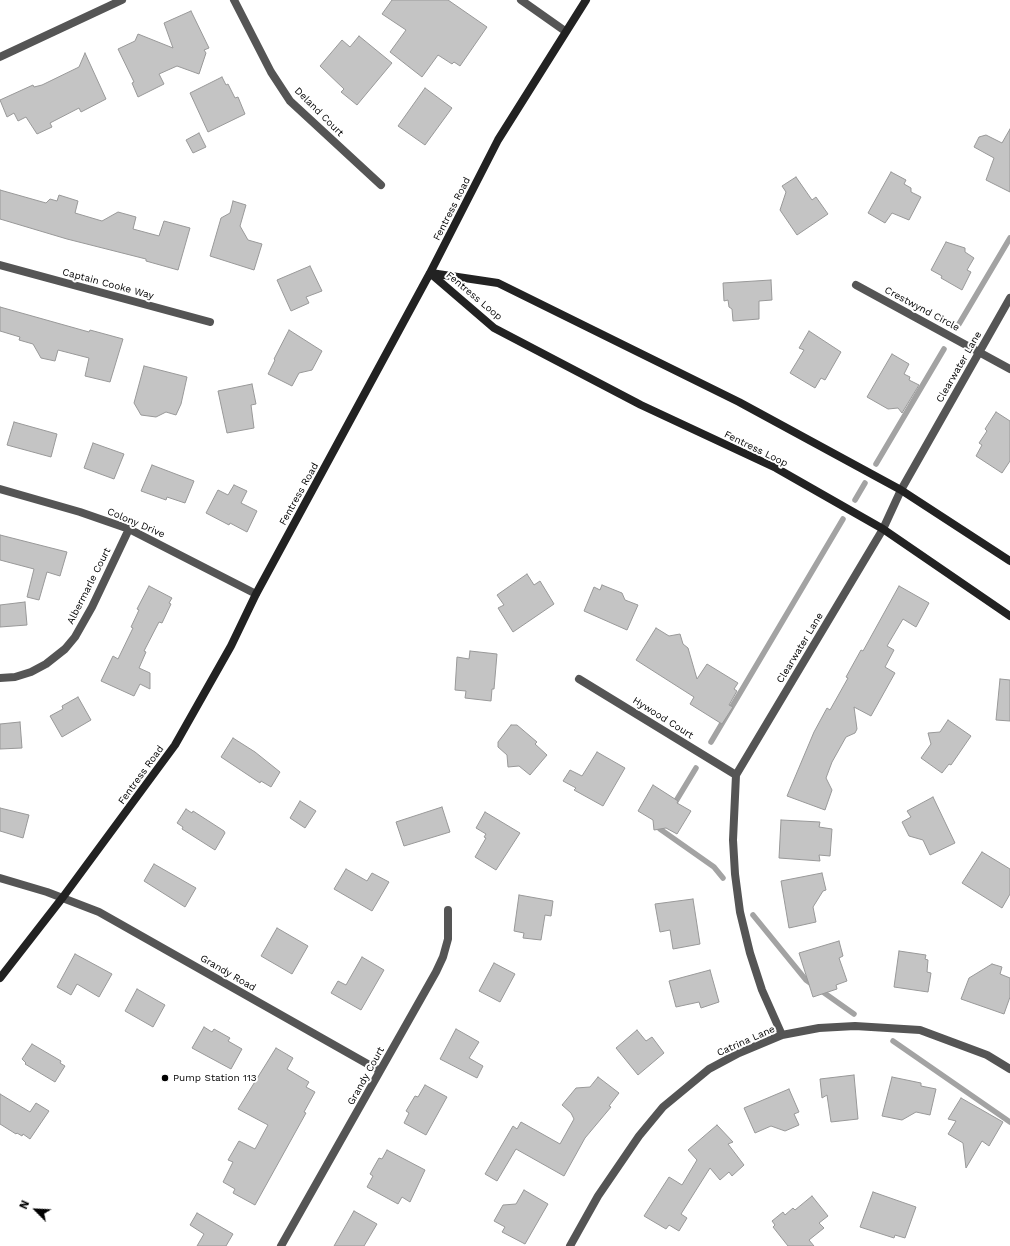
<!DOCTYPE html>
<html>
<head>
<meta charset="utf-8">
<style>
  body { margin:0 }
  #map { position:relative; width:1010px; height:1246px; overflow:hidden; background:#fff; font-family:"Work Sans",sans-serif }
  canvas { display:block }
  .north { position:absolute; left:16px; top:1190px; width:40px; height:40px; -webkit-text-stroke:3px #fff; paint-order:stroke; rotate:294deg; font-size:11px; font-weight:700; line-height:16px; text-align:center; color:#000 }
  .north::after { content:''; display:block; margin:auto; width:14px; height:18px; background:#000; clip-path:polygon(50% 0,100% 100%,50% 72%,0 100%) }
</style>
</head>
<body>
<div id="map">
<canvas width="1010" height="1246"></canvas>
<div class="north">N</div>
</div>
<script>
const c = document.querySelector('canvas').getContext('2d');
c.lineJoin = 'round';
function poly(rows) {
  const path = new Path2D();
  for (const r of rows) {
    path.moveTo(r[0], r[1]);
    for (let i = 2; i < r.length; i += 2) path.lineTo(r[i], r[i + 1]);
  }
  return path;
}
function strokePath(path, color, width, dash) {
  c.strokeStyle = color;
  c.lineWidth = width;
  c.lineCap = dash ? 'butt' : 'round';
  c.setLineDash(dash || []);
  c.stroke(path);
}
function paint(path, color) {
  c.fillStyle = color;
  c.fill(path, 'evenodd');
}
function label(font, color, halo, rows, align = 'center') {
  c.font = font + ' "Work Sans",sans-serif';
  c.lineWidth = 4;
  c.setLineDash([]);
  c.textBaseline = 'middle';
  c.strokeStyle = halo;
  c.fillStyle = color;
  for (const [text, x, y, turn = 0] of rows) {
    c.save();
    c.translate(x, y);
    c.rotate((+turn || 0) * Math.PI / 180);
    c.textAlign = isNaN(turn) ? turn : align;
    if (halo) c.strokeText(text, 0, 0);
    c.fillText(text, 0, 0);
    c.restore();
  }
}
const stream = poly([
  [959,324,1010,238],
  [876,464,944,349],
  [855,500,865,483],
  [711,742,843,519],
  [673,806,696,768],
  [662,824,660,829,714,867,723,878],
  [753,915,806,980,854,1014],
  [893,1041,1010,1122]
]);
const building = poly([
  [392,0,448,0,487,27,460,66,454,62,452,64,438,55,422,77,390,52,406,30,382,14,392,0],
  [191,11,209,48,204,50,206,53,199,74,177,66,159,74,164,84,138,97,132,83,134,82,118,49,135,41,138,34,173,48,164,23,191,11],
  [359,36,392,63,357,105,341,92,344,89,320,66,342,40,350,47,359,36],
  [85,53,106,99,81,112,79,108,50,123,52,127,37,134,26,117,18,121,14,113,7,117,0,100,33,85,34,87,42,85,79,67,85,53],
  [222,77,226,85,228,84,235,98,238,97,245,114,208,132,190,93,222,77],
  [425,88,452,108,425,145,398,126,425,88],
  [1010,129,1010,192,986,180,994,158,974,147,979,137,986,135,1002,143,1010,129],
  [199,133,206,147,193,153,186,140,199,133],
  [891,172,906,180,904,184,911,188,911,192,921,197,909,220,892,213,885,223,868,213,891,172],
  [796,177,812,200,816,197,828,214,797,235,780,210,786,192,782,186,796,177],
  [0,190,46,203,50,199,57,201,59,195,78,201,75,213,102,221,118,212,136,217,133,229,159,236,164,221,190,228,178,270,146,261,146,259,67,239,0,219,0,190],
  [233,201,246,205,240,226,248,240,262,244,254,270,210,256,221,218,230,213,233,201],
  [946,242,965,248,965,252,974,258,967,270,971,272,962,290,941,278,942,276,931,270,946,242],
  [310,266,322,291,306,297,309,303,291,311,277,280,310,266],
  [771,280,772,300,759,301,759,319,733,321,732,309,729,307,728,300,724,301,723,283,771,280],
  [0,307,89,332,90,330,123,339,110,382,85,376,89,358,58,350,55,361,41,358,33,344,19,340,20,337,0,331,0,307],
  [289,330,322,351,312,370,299,373,292,386,268,374,275,360,274,359,289,330],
  [809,331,841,352,825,380,821,378,815,388,790,373,804,350,799,348,809,331],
  [892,354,909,364,904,374,910,377,909,380,919,385,902,413,898,408,888,409,867,397,892,354],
  [144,366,187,377,181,404,176,415,166,412,156,417,141,415,134,403,144,366],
  [252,384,256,404,251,405,254,428,227,433,218,391,252,384],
  [996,412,1010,421,1010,461,1002,473,976,456,982,445,979,443,987,431,985,429,996,412],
  [14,422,57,434,51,457,7,445,14,422],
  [93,443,124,454,114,479,84,468,93,443],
  [152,465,194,481,185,503,167,497,166,500,141,491,152,465],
  [234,485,247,491,241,503,257,511,247,532,230,523,229,525,206,513,218,490,228,495,234,485],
  [0,535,67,552,60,576,47,572,39,600,27,597,34,569,0,560,0,535],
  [527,574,534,585,540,581,554,604,513,632,498,608,504,605,497,595,527,574],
  [602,585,622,593,625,600,638,605,627,630,584,611,594,587,600,590,602,585],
  [149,586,172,598,169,603,171,604,162,623,159,622,144,651,146,652,139,668,150,673,150,689,140,684,134,696,101,681,113,656,118,659,133,628,131,627,139,610,137,609,149,586],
  [899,586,929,603,916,627,903,619,887,646,894,650,885,667,895,673,871,716,854,707,857,729,855,733,846,737,832,762,826,778,832,790,825,810,787,796,814,732,827,708,830,710,848,678,846,677,861,650,863,651,899,586],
  [25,602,27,625,0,627,0,605,25,602],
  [656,628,669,636,680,634,683,644,688,648,697,679,707,664,738,683,734,689,737,691,729,705,733,707,722,724,690,704,694,697,636,660,656,628],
  [470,651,497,654,494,689,492,689,491,701,465,698,466,691,455,690,457,657,469,659,470,651],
  [1000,679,1010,680,1010,721,996,720,1000,679],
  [78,697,91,720,62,737,50,716,63,709,62,706,78,697],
  [948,720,971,736,951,765,949,764,942,773,921,758,931,744,928,733,940,732,948,720],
  [20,722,22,748,0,749,0,724,20,722],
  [511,725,517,725,537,742,535,744,547,755,530,775,519,766,508,767,507,755,498,747,498,742,511,725],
  [233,738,255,752,280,772,271,787,261,781,260,783,221,757,233,738],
  [597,752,625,768,603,806,574,790,576,788,563,781,570,770,582,776,597,752],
  [653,785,678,801,677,803,691,811,677,834,666,828,654,830,653,820,638,811,653,785],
  [933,797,955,843,930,855,923,840,909,836,902,822,911,817,907,811,933,797],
  [300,801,316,811,305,828,290,818,300,801],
  [442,807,450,832,404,846,396,822,442,807],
  [0,808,29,815,23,838,0,831,0,808],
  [186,809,192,813,193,811,224,831,225,833,215,850,182,829,183,827,177,823,186,809],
  [485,812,520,833,496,870,475,857,486,838,484,837,486,834,476,828,485,812],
  [781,820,820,822,819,827,832,829,830,856,819,855,820,861,779,858,781,820],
  [982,852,1010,869,1010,894,1002,908,962,883,982,852],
  [154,864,196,888,185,907,144,881,154,864],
  [346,869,367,881,372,873,389,882,372,911,334,889,346,869],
  [822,873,826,890,823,891,813,907,816,922,789,928,781,881,822,873],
  [519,895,553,901,551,916,545,915,541,940,523,938,524,933,514,931,519,895],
  [693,899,700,944,673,949,670,930,660,932,655,904,693,899],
  [277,928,308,946,292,974,261,956,277,928],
  [839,941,843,956,839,958,847,981,836,985,837,989,813,997,799,953,839,941],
  [899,951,926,955,925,959,928,960,927,972,931,973,928,992,894,987,899,951],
  [75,954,112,974,99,997,77,984,71,995,57,987,75,954],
  [362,957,384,970,361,1010,331,993,338,981,346,985,362,957],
  [494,963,515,974,500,1002,479,991,494,963],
  [992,964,1002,967,1000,974,1010,978,1010,997,1004,1014,961,999,969,978,992,964],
  [710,970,719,1002,701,1008,699,1002,676,1007,669,981,710,970],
  [137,989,165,1005,153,1027,125,1011,137,989],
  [204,1027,212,1032,214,1029,230,1038,228,1041,242,1049,231,1069,192,1048,204,1027],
  [456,1029,479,1042,469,1058,483,1066,477,1078,440,1059,456,1029],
  [637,1030,646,1041,652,1037,664,1053,638,1075,616,1048,637,1030],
  [32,1044,61,1061,60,1063,65,1066,55,1082,25,1064,26,1063,22,1059,32,1044],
  [276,1048,293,1058,287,1069,309,1082,306,1087,315,1092,304,1112,306,1113,255,1205,233,1193,235,1189,223,1182,233,1162,228,1160,239,1141,255,1149,268,1125,238,1109,276,1048],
  [854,1075,858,1119,831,1122,827,1095,822,1098,820,1079,854,1075],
  [598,1077,619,1093,609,1106,611,1107,585,1138,564,1176,516,1149,497,1181,485,1174,513,1126,517,1129,521,1122,560,1144,574,1119,571,1113,562,1105,576,1088,590,1087,598,1077],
  [892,1077,921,1083,921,1086,936,1089,930,1115,916,1112,902,1120,882,1116,892,1077],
  [425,1085,447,1097,426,1135,404,1123,409,1113,406,1111,415,1096,418,1097,425,1085],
  [789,1089,799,1112,794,1114,799,1125,785,1131,771,1126,755,1133,744,1108,789,1089],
  [0,1094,30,1112,36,1103,49,1111,30,1139,23,1134,22,1136,17,1133,16,1134,0,1124,0,1094],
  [961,1098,1003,1122,989,1146,982,1141,966,1168,963,1143,948,1134,956,1121,948,1119,961,1098],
  [717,1125,733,1142,728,1144,744,1165,732,1176,729,1172,720,1180,710,1168,681,1214,687,1218,679,1231,669,1225,666,1229,644,1216,669,1177,682,1185,697,1160,688,1150,717,1125],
  [387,1150,425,1170,410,1202,402,1197,398,1204,367,1187,373,1176,370,1174,379,1158,382,1159,387,1150],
  [524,1190,548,1204,525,1244,502,1232,505,1227,494,1221,503,1205,516,1204,524,1190],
  [873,1192,916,1207,905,1238,895,1235,894,1238,860,1227,873,1192],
  [812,1196,828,1216,819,1223,824,1228,809,1240,814,1246,788,1246,773,1227,775,1225,772,1221,783,1212,785,1215,793,1208,795,1210,812,1196],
  [354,1211,377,1224,364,1246,334,1246,354,1211],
  [197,1213,233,1234,226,1246,197,1246,204,1234,190,1225,197,1213]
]);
const street = poly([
  [234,0,271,72,290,101,381,185],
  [521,0,565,31],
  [0,57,122,0],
  [0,265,210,322],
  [856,285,1010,369],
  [0,489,80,512,129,529,256,594],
  [0,678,15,677,31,672,46,664,65,649,75,637,92,607,129,529],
  [579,679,736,775],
  [0,878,47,892,99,912,380,1071],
  [782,1035,762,990,750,953,740,912,735,874,733,840,736,775,883,529,901,490,1010,298],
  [281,1246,436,972,443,957,448,939,448,910],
  [570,1246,598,1196,639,1136,663,1107,709,1069,739,1053,782,1035,819,1028,855,1026,920,1030,987,1055,1010,1069]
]);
const secondary = poly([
  [430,273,494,328,641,405,776,468,883,529,1010,616],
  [431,273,498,283,739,402,901,490,1010,561],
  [0,978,63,897,175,745,231,646,256,594,430,273,498,140,586,0]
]);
const markers = [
  [165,1078,4,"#000"]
];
const streetNames = [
  ["Deland Court",319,112,45],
  ["Fentress Road",452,209,-63],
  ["Captain Cooke Way",108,284,15],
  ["Fentress Loop",474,296,40],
  ["Crestwynd Circle",922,309,28],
  ["Clearwater Lane",959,367,-60],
  ["Fentress Loop",756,449,26],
  ["Fentress Road",299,494,-61],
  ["Colony Drive",136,523,23],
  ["Albermarle Court",89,586,-63],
  ["Clearwater Lane",800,648,-59],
  ["Hywood Court",663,718,32],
  ["Fentress Road",141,775,-54],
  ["Grandy Road",228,973,30],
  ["Catrina Lane",746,1041,-24],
  ["Grandy Court",366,1076,-61]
];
const poiNames = [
  ["Pump Station 113",173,1078]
];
strokePath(stream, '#a3a3a3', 5.5);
paint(building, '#c4c4c4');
strokePath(building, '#999', 1);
strokePath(street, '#555', 8);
strokePath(secondary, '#222', 8);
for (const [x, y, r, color] of markers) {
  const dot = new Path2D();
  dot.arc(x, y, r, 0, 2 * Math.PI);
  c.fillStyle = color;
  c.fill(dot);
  strokePath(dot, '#fff', 1.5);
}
label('10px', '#000', '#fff', streetNames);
label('10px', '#000', '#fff', poiNames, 'left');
</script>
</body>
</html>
